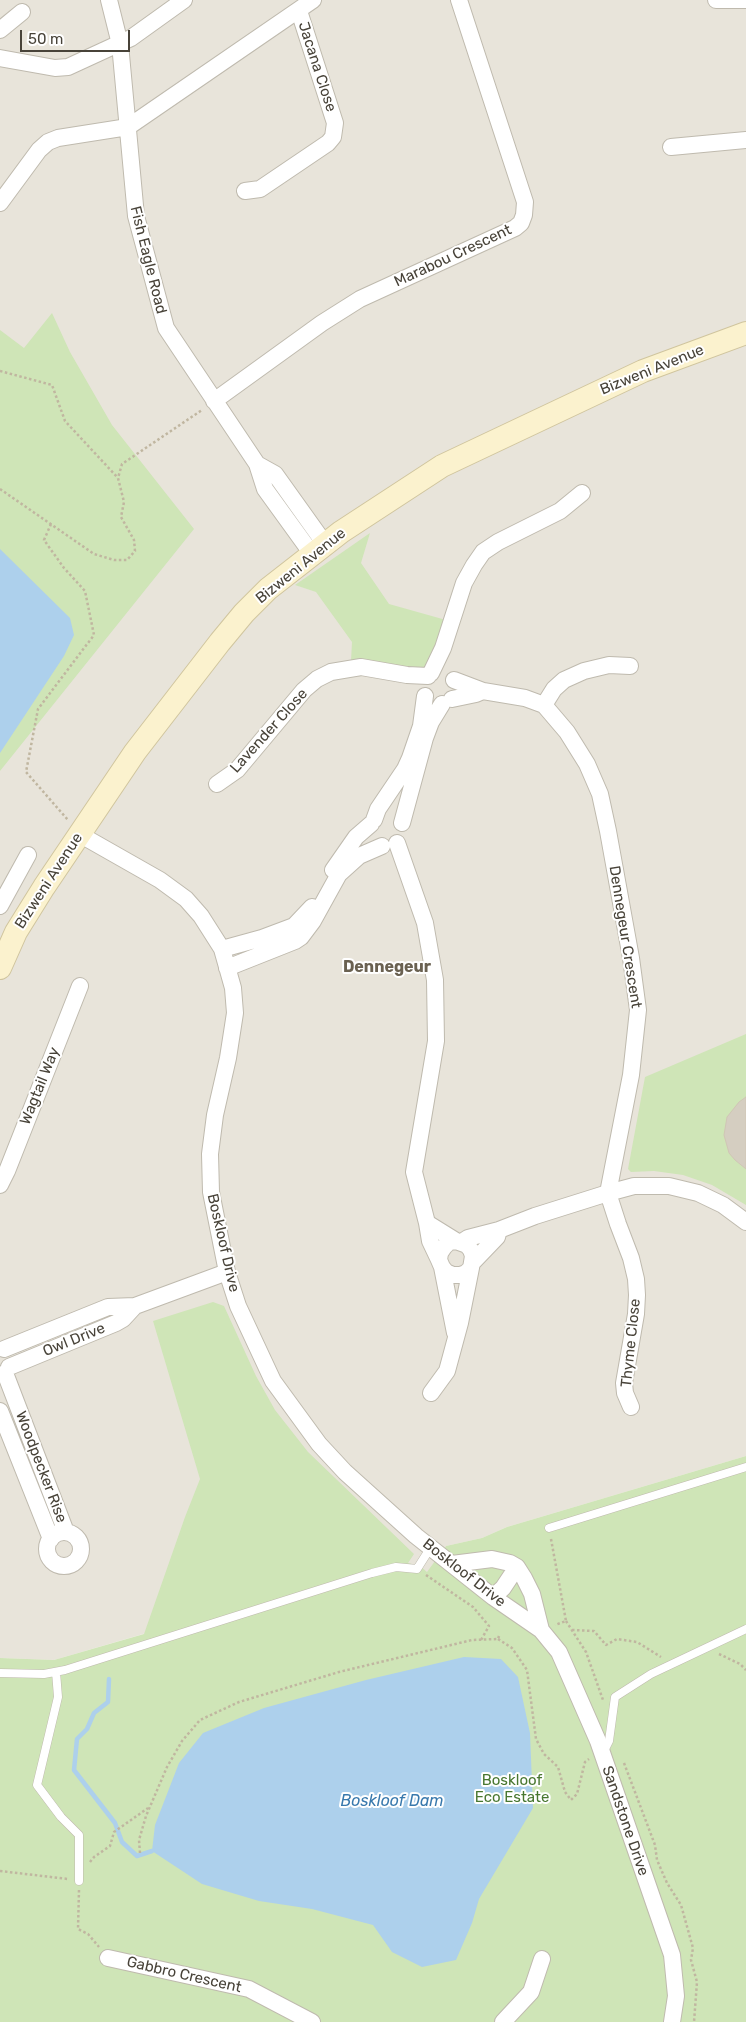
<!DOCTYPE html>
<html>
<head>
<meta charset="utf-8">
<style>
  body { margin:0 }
  #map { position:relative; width:746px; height:2022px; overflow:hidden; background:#f4f2eb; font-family:Rubik,sans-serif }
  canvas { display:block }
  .scale { position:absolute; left:20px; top:30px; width:110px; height:22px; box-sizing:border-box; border:2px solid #484339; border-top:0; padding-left:6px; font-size:15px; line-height:18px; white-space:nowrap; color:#484339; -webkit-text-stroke:4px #fff; paint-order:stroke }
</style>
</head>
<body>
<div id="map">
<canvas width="746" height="2022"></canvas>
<div class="scale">50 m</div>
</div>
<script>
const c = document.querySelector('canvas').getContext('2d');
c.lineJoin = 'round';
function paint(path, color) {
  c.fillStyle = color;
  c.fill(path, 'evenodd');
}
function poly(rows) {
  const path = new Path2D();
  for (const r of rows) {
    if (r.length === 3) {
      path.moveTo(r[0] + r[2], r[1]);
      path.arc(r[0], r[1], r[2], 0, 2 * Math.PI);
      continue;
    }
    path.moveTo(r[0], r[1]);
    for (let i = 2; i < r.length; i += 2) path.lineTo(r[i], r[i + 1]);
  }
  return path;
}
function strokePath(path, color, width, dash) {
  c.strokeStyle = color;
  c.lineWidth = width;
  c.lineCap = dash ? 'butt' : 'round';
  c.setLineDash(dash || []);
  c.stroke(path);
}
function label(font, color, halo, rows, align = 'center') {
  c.font = font + ' Rubik,sans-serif';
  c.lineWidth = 4;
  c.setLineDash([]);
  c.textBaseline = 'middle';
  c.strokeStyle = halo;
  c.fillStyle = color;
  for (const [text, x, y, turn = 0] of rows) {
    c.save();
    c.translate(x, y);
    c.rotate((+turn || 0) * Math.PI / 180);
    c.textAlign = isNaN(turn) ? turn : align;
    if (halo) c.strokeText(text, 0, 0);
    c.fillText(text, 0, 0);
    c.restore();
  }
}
const residential = poly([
  [0,0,746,0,746,1456,507,1527,482,1538,446,1546,428,1573,396,1560,54,1660,0,1658]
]);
const green = poly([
  [52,313,70,352,112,425,194,529,0,771,0,330,24,348],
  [370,533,361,563,389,604,446,620,429,665,424,668,417,670,351,661,352,642,316,592,295,585],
  [746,1034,746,1205,712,1185,683,1175,654,1171,631,1172,628,1169,645,1077],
  [213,1302,224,1306,256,1376,275,1410,308,1452,414,1554,408,1563,420,1566,427,1572,446,1546,482,1538,507,1527,746,1456,746,2022,0,2022,0,1658,54,1660,144,1634,185,1517,200,1479,153,1321]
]);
const water = poly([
  [0,549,70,618,74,635,64,656,0,753],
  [464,1657,501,1659,518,1677,530,1733,533,1808,479,1899,472,1923,456,1960,422,1967,392,1952,373,1925,312,1909,259,1901,202,1884,152,1851,155,1825,179,1763,203,1733,264,1708,366,1680]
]);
const stream = poly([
  [109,1679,108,1702,94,1713,87,1729,77,1739,74,1770,115,1823,122,1842,137,1856,152,1851]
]);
const building = poly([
  [746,1097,746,1169,735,1160,729,1153,724,1135,727,1117,739,1102,746,1097]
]);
const path = poly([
  [0,371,52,385,65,421,118,478],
  [0,489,94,554,114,560,127,560,135,551,134,540,121,517,124,502,118,478,122,464,202,410],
  [51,524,44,540,64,568,85,591,94,635,38,709,26,772,68,820],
  [551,1539,566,1621,555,1625],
  [426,1575,473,1607,489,1626,481,1640],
  [566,1621,586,1652,603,1700],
  [572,1630,594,1631,606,1645,617,1639,637,1642,661,1657],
  [498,1639,512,1648,527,1670,536,1739,544,1754,558,1767,565,1792,571,1800,577,1794,585,1762,589,1759],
  [719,1654,740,1664,746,1670],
  [624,1763,655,1845,657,1860,667,1883,681,1905,693,1948,691,1960,697,1982,694,2022],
  [140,1853,139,1840,146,1816,167,1767,182,1741,200,1720,239,1702,339,1672,472,1640,498,1639,499,1636],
  [90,1862,94,1857,110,1846,114,1832,148,1808],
  [0,1871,68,1879],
  [79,1890,78,1929,88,1934,99,1947]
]);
const lane = poly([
  [549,1528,746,1467],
  [56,1672,58,1697,37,1785,61,1817,79,1835,79,1881],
  [0,1673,44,1674,65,1670,372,1573,396,1567,417,1569,431,1547],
  [603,1753,609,1741,615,1697,651,1674,746,1629]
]);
const street = poly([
  [109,0,120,44,136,216,166,328,257,464,265,489,312,554],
  [716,0,745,0],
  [0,30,22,12],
  [0,58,55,68,68,67,131,38,184,0],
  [671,147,746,140],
  [245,191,260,189,328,143,333,137,335,123,299,11],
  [0,203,39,150,48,142,58,138,128,127,313,0],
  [214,401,322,323,360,299,515,228,521,223,524,215,525,202,459,0],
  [257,464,275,474,325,544],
  [431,673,443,648,464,583,474,565,483,552,498,542,560,511,582,493],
  [454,680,483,691,525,698,544,705,567,732,587,764,600,794,608,831,631,958,638,1010,631,1075,608,1193,535,1216,499,1230,468,1238,462,1242],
  [452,699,476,694,483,691],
  [544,705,554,689,564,680,584,671,609,665,630,666],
  [217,784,237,770,304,690,317,679,331,672,361,667,407,675,428,676],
  [374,820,378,809,405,769,410,758,421,726,425,696],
  [402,823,425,738,431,722,442,704],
  [79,834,160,880,186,899,201,916,222,949,233,988,235,1013,228,1058,215,1115,210,1154,211,1192,227,1272,238,1306,273,1381,319,1444,345,1472,416,1536,493,1597,541,1630,559,1652,598,1741,672,1955,676,1996,672,2022],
  [397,843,425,923,435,980,436,1041,414,1172,427,1223,430,1241,439,1260],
  [333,870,356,837,371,824],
  [0,906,28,855],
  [222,949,262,938,294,926,312,907],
  [227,968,295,941,301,937,313,921,339,874,359,856,382,846],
  [0,1185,7,1171,80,986],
  [427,1223,456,1241,467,1245,471,1250,473,1256,471,1268,466,1273,460,1275,453,1275,446,1272,442,1267,439,1260,440,1253,444,1247,449,1242,456,1241],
  [473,1262,497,1237,499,1230],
  [442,1267,455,1333],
  [4,1349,108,1307,135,1306,227,1272],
  [9,1367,116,1323,123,1319,135,1306],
  [5,1373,66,1532],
  [431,1393,447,1371,460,1323,471,1268],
  [631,1407,625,1393,624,1383,636,1314,637,1295,636,1279,631,1258,618,1224,608,1193,634,1186,669,1186,698,1193,723,1205,746,1222],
  [0,1411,51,1539],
  [64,1549,17],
  [452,1564,492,1559,510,1563,517,1567,524,1578,532,1594,541,1630],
  [493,1597,503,1588,517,1567],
  [108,1958,249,1989,312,2022],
  [503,2022,531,1992,542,1959]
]);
const secondary = poly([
  [0,968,16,932,44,887,135,752,220,642,244,613,268,589,341,532,442,466,643,371,746,333]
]);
const streetNames = [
  ["Jacana Close",317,67,72],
  ["Marabou Crescent",453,256,-25],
  ["Fish Eagle Road",148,260,76],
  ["Bizweni Avenue",652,370,-22],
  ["Bizweni Avenue",301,566,-39],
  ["Lavender Close",269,731,-48],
  ["Bizweni Avenue",49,881,-57],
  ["Dennegeur Crescent",625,937,81],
  ["Wagtail Way",40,1086,-68],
  ["Boskloof Drive",223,1243,77],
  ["Owl Drive",74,1340,-22],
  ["Thyme Close",631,1343,-84],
  ["Woodpecker Rise",41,1467,69],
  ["Boskloof Drive",464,1573,38],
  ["Sandstone Drive",625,1821,71],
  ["Gabbro Crescent",184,1975,13]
];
const parkNames = [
  ["Boskloof",512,1781],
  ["Eco Estate",512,1798]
];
const neighbourhoodNames = [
  ["Dennegeur",387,967]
];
const waterNames = [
  ["Boskloof Dam",392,1801]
];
paint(residential, '#e8e4da');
paint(green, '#cfe5b7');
paint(water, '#add0ec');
strokePath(stream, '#add0ec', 4.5);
paint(building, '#d5cec1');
strokePath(building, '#d0c6b5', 1);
strokePath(lane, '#bfbaae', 9);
strokePath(street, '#bfbaae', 18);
strokePath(secondary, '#d0c59e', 24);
strokePath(path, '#c0b6a0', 2.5, [2.5, 2.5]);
strokePath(lane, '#fff', 8);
strokePath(street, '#fff', 16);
strokePath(secondary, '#fbf2ce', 22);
label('15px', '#484339', '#fff', streetNames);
label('15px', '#487730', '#fff', parkNames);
label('bold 16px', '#6a6151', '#fff', neighbourhoodNames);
label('italic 16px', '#3979ad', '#fff', waterNames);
</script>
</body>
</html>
